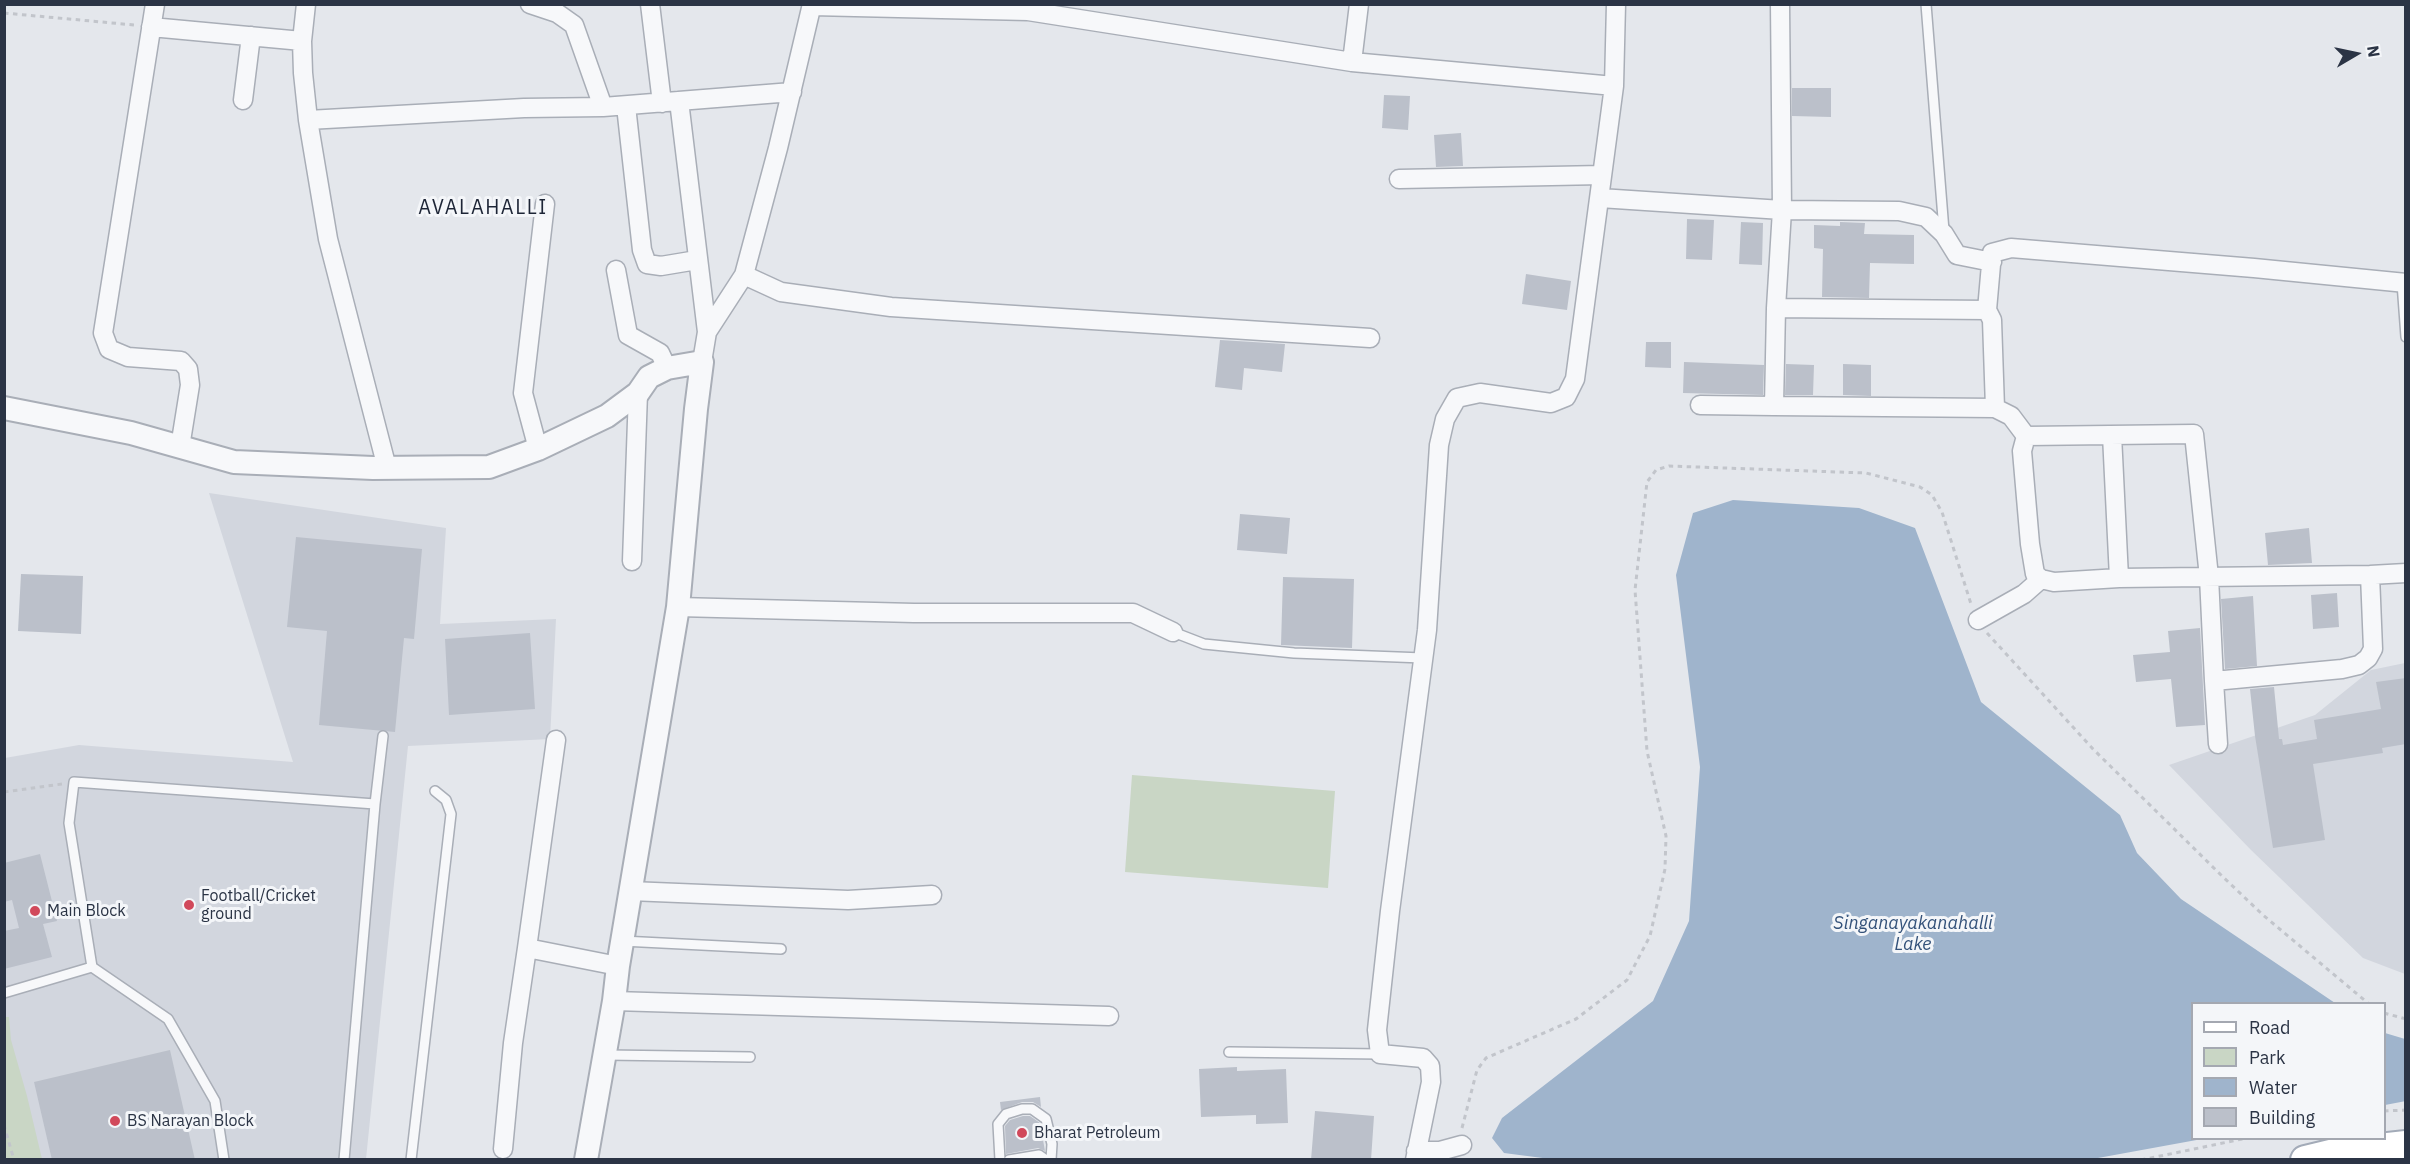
<!DOCTYPE html>
<html>
<head>
<meta charset="utf-8">
<style>
  body { margin:0 }
  #map { position:relative; width:2410px; height:1164px; overflow:hidden; background:#e4e7ec; font-family:"IBM Plex Sans",sans-serif }
  canvas { display:block }
  .frame { position:absolute; inset:0; border:6px solid #2b3445; pointer-events:none }
  .legend { position:absolute; left:2191px; top:1002px; width:195px; height:138px; box-sizing:border-box; background:#f4f6f9; border:2px solid #a4a8b1; margin:0; padding:8px 10px; list-style:none; font-size:18px; color:#2b3445 }
  .legend li { display:flex; align-items:center; gap:12px; height:30px }
  .legend b { width:30px; border:2px solid #a4a8b1 }
  .north { position:absolute; left:2326px; top:24px; width:60px; height:60px; -webkit-text-stroke:4px #f4f6f9; paint-order:stroke; rotate:81deg; font-size:16px; font-weight:700; line-height:24px; text-align:center; color:#2b3445 }
  .north::after { content:''; display:block; margin:auto; width:21px; height:27px; background:#2b3445; clip-path:polygon(50% 0,100% 100%,50% 72%,0 100%) }
</style>
</head>
<body>
<div id="map">
<canvas width="2410" height="1164"></canvas>
<div class="frame"></div>
<ul class="legend">
<li><b style="height:8px;background:#fff"></b>Road</li>
<li><b style="height:16px;background:#c9d6c5"></b>Park</li>
<li><b style="height:16px;background:#9fb4cc"></b>Water</li>
<li><b style="height:16px;background:#bbc0ca"></b>Building</li>
</ul>
<div class="north">N</div>
</div>
<script>
const c = document.querySelector('canvas').getContext('2d');
c.lineJoin = 'round';
function paint(path, color) {
  c.fillStyle = color;
  c.fill(path, 'evenodd');
}
function poly(rows) {
  const path = new Path2D();
  for (const r of rows) {
    path.moveTo(r[0], r[1]);
    for (let i = 2; i < r.length; i += 2) path.lineTo(r[i], r[i + 1]);
  }
  return path;
}
function strokePath(path, color, width, dash) {
  c.strokeStyle = color;
  c.lineWidth = width;
  c.lineCap = dash ? 'butt' : 'round';
  c.setLineDash(dash || []);
  c.stroke(path);
}
function label(font, color, halo, rows, align = 'center') {
  c.font = font + ' "IBM Plex Sans",sans-serif';
  c.lineWidth = 6;
  c.setLineDash([]);
  c.textBaseline = 'middle';
  c.strokeStyle = halo;
  c.fillStyle = color;
  for (const [text, x, y, turn = 0] of rows) {
    c.save();
    c.translate(x, y);
    c.rotate((+turn || 0) * Math.PI / 180);
    c.textAlign = isNaN(turn) ? turn : align;
    if (halo) c.strokeText(text, 0, 0);
    c.fillText(text, 0, 0);
    c.restore();
  }
}
const built = poly([
  [209,493,446,528,440,624,556,619,550,739,408,746,366,1159,5,1160,5,758,79,745,293,762],
  [2405,663,2405,974,2363,958,2251,850,2169,765,2315,715,2371,670]
]);
const green = poly([
  [1132,775,1335,791,1328,888,1125,872],
  [5,1017,9,1017,11,1040,27,1096,42,1159,5,1159]
]);
const water = poly([
  [1733,500,1859,508,1915,528,1981,702,2120,815,2137,853,2181,899,2335,1003,2192,1004,2192,1138,2202,1139,2087,1160,1558,1160,1504,1153,1492,1138,1502,1118,1653,1001,1689,921,1700,767,1676,575,1693,513],
  [2385,1033,2405,1039,2406,1101,2385,1105]
]);
const building = poly([
  [1792,88,1831,88,1831,117,1792,116],
  [1384,95,1410,96,1408,130,1382,128],
  [1461,133,1463,166,1436,167,1434,135],
  [1687,219,1714,220,1712,260,1686,259],
  [1741,222,1763,223,1762,265,1739,264],
  [1840,222,1865,223,1864,234,1914,235,1914,264,1870,263,1869,298,1822,297,1823,249,1814,248,1814,225,1840,226],
  [1526,274,1571,281,1567,310,1522,304],
  [1220,340,1285,344,1282,372,1244,368,1242,390,1215,387],
  [1646,342,1671,342,1671,368,1645,367],
  [1684,362,1764,365,1763,395,1683,393],
  [1786,364,1814,365,1813,395,1785,395],
  [1843,364,1871,365,1871,396,1843,395],
  [1240,514,1290,518,1287,554,1237,550],
  [2309,528,2312,563,2268,565,2265,533],
  [296,537,422,549,414,639,404,638,395,732,319,725,327,631,287,627],
  [21,574,83,576,81,634,18,631],
  [1283,577,1354,579,1352,648,1281,645],
  [2337,593,2339,627,2313,629,2311,595],
  [2253,596,2257,666,2225,669,2221,599],
  [2200,628,2205,725,2176,727,2171,679,2136,682,2133,655,2170,652,2168,631],
  [530,633,535,709,449,715,445,639],
  [2406,678,2406,744,2382,748,2383,753,2313,764,2325,840,2273,848,2255,736,2250,689,2274,687,2279,739,2282,739,2283,745,2317,739,2314,720,2381,709,2376,682],
  [40,854,57,921,43,924,52,957,4,969,4,931,19,928,12,900,4,902,4,863],
  [170,1050,195,1160,52,1160,34,1082],
  [1237,1067,1237,1071,1286,1069,1288,1123,1256,1124,1256,1115,1201,1117,1199,1069],
  [1040,1097,1041,1107,1033,1102,1022,1102,1001,1110,1000,1102],
  [1315,1111,1374,1116,1371,1160,1311,1160],
  [1023,1116,1030,1116,1040,1123,1045,1151,1038,1148,1006,1154,1005,1126,1010,1120]
]);
const path = poly([
  [4,13,134,25],
  [1987,633,2093,749,2221,875,2263,915,2369,1004],
  [4,792,62,784],
  [2384,1013,2406,1019],
  [2384,1111,2406,1110],
  [4,1125,14,1160],
  [1462,1128,1477,1070,1486,1058,1576,1019,1627,980,1650,936,1665,869,1666,836,1647,751,1635,590,1647,482,1656,470,1669,466,1866,473,1920,487,1932,495,1942,512,1971,604],
  [2141,1160,2247,1138]
]);
const service = poly([
  [1926,4,1944,231],
  [2402,283,2406,337],
  [1173,632,1204,644,1294,653,1423,658],
  [375,804,383,736],
  [622,941,781,949],
  [92,967,168,1019,215,1101,224,1160],
  [4,993,92,967,69,823,74,782,375,804,344,1160],
  [1229,1052,1380,1054],
  [606,1055,750,1057],
  [411,1160,451,814,446,800,435,791],
  [1000,1160,998,1124,1006,1114,1022,1109,1032,1109,1046,1119,1052,1144,1051,1160],
  [1009,1160,1039,1155,1046,1160]
]);
const minor = poly([
  [155,4,103,333,109,349,128,357,181,361,188,369,190,385,180,447],
  [306,4,302,41,303,73,308,120,328,239,387,468],
  [530,4,557,13,574,25,603,107],
  [650,4,662,103],
  [1028,4,1028,11,1352,62,1614,86],
  [1780,4,1782,210,1776,308,1774,406,1995,408,2011,416,2026,436],
  [812,6,1028,11],
  [151,27,302,41],
  [1352,62,1359,4],
  [243,100,251,36],
  [679,101,707,332],
  [626,106,642,250,647,264,661,266,697,260],
  [308,120,524,108,603,107,792,92],
  [1399,179,1602,175],
  [1600,198,1782,210,1899,211,1926,217,1944,234,1957,255,1992,262],
  [616,270,628,335,660,353,667,368],
  [744,275,781,292,891,307,1370,338],
  [1776,308,1987,310],
  [702,362,707,332,744,275,778,148,812,4],
  [1700,405,1774,406],
  [1995,408,1992,320,1987,310,1992,253,2011,248,2254,268,2406,283],
  [2112,435,2119,578],
  [2026,436,2194,434,2209,577,2214,681,2342,669,2359,665,2368,658,2373,649,2370,575],
  [2026,436,2022,451,2030,544,2035,574,2041,579,2054,582,2119,578,2370,575,2406,573],
  [538,449,523,393,545,204],
  [632,561,638,393],
  [678,607,914,613,1133,613,1173,632],
  [1978,620,2024,594,2041,579],
  [2214,681,2218,744],
  [630,891,848,900,932,895],
  [527,948,556,740],
  [614,1001,1109,1016],
  [503,1149,513,1043,527,948,618,966],
  [1416,1151,1440,1151,1462,1145],
  [1415,1160,1431,1082,1430,1066,1423,1058,1380,1054,1377,1030,1390,911,1427,630,1439,445,1445,419,1457,398,1480,393,1551,403,1566,397,1575,379,1614,86,1616,4]
]);
const tertiary = poly([
  [4,408,131,433,234,462,373,468,489,467,538,449,607,416,638,393,649,377,667,368,702,362,696,409,678,607,618,966,614,1001,586,1160]
]);
const primary = poly([
  [2305,1160,2334,1153,2406,1145]
]);
const markers = [
  [189,905,6,"#d1495b"],
  [35,911,6,"#d1495b"],
  [115,1121,6,"#d1495b"],
  [1022,1133,6,"#d1495b"]
];
const poiNames = [
  ["Football/Cricket",201,896],
  ["ground",201,914],
  ["Main Block",47,911],
  ["BS Narayan Block",127,1121],
  ["Bharat Petroleum",1034,1133]
];
const waterNames = [
  ["Singanayakanahalli",1913,924],
  ["Lake",1913,945]
];
const quarterNames = [
  ["AVALAHALLI",483,208]
];
paint(built, '#d2d6de');
paint(green, '#c9d6c5');
paint(water, '#9fb4cc');
paint(building, '#bbc0ca');
strokePath(service, '#a9aeb7', 12);
strokePath(minor, '#a9aeb7', 21);
strokePath(tertiary, '#a9aeb7', 26);
strokePath(primary, '#a3abb8', 32);
strokePath(path, '#c2c5cb', 3, [4.5, 4.5]);
strokePath(service, '#f7f8fa', 9);
strokePath(minor, '#f7f8fa', 18);
strokePath(tertiary, '#f7f8fa', 22);
strokePath(primary, '#fff', 28);
for (const [x, y, r, color] of markers) {
  const dot = new Path2D();
  dot.arc(x, y, r, 0, 2 * Math.PI);
  c.fillStyle = color;
  c.fill(dot);
  strokePath(dot, '#f4f6f9', 2);
}
label('16px', '#2b3445', '#f4f6f9', poiNames, 'left');
label('italic 18px', '#34527a', '#f4f6f9', waterNames);
c.letterSpacing = '1.5px';
label('20px', '#1d2536', '#f4f6f9', quarterNames);
c.letterSpacing = '0px';
</script>
</body>
</html>
